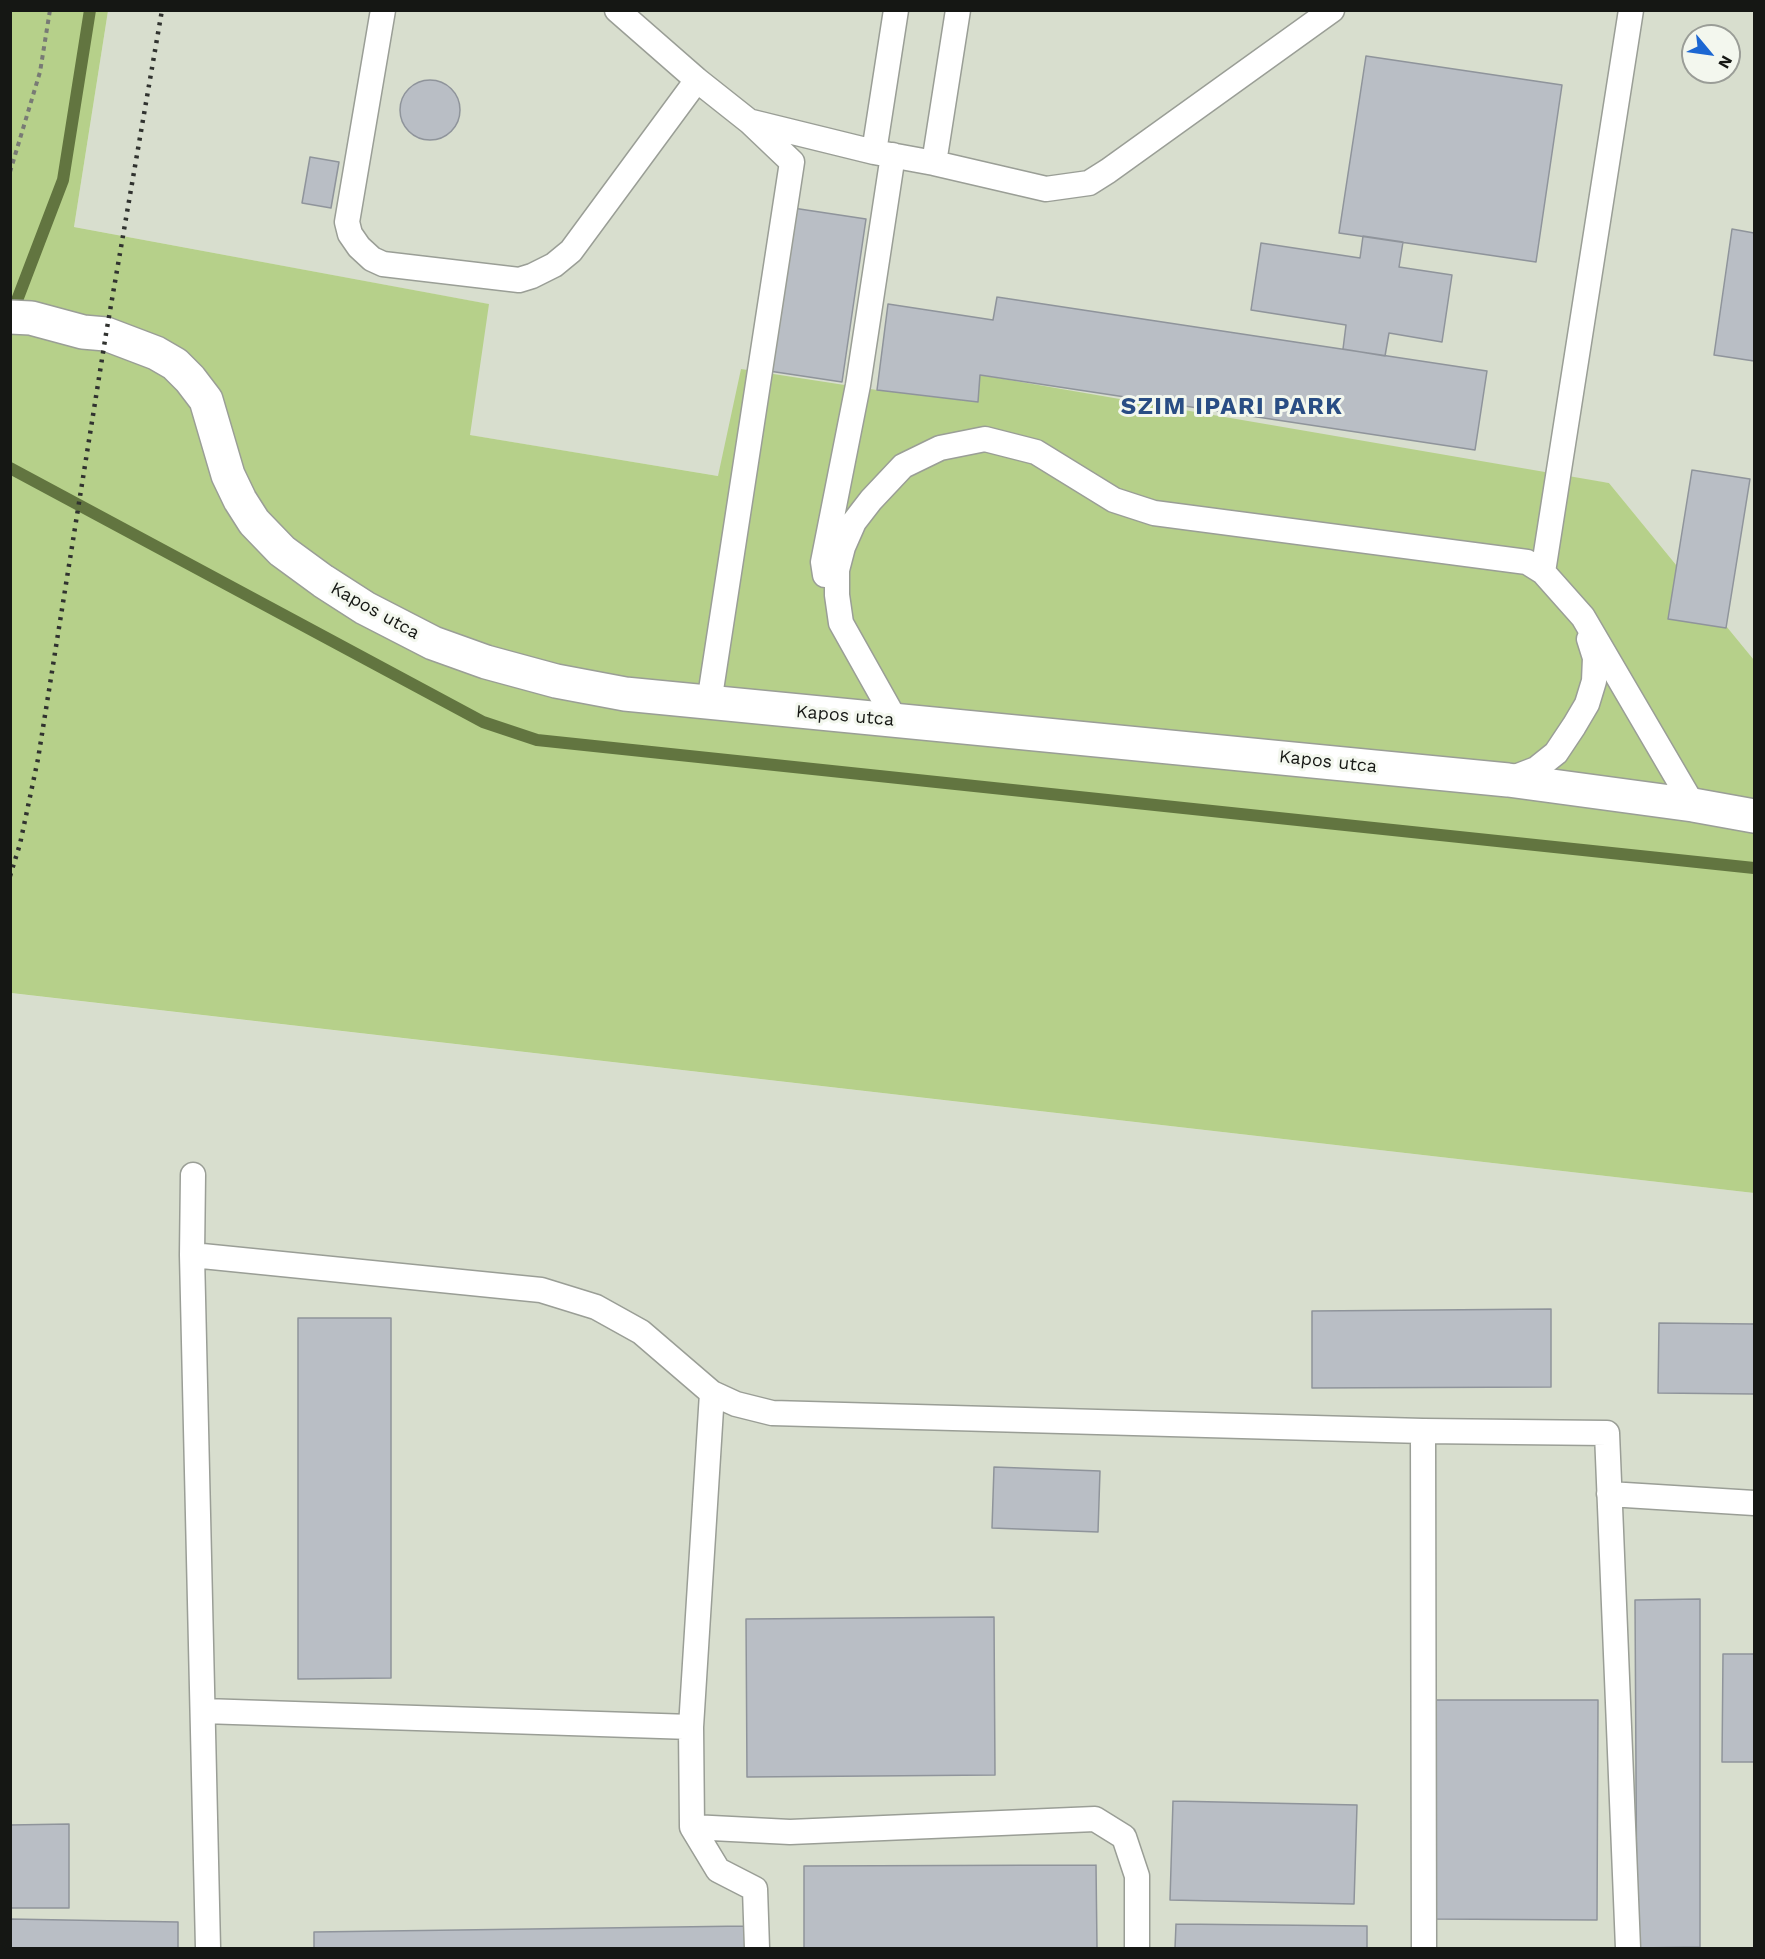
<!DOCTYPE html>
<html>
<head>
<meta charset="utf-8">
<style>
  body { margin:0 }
  #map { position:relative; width:1765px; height:1959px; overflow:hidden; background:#e6e9e1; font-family:"Work Sans",sans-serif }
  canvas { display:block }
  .frame { position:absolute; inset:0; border:12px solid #151714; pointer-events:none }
  .north { position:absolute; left:1681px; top:24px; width:60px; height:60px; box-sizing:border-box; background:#f3f7ee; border:2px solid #9a9d97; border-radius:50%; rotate:119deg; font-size:16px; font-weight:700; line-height:24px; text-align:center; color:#151714 }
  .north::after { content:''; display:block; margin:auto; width:21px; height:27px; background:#1c67d2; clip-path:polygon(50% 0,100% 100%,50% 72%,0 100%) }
</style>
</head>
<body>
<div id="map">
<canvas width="1765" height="1959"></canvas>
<div class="frame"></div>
<div class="north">N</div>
</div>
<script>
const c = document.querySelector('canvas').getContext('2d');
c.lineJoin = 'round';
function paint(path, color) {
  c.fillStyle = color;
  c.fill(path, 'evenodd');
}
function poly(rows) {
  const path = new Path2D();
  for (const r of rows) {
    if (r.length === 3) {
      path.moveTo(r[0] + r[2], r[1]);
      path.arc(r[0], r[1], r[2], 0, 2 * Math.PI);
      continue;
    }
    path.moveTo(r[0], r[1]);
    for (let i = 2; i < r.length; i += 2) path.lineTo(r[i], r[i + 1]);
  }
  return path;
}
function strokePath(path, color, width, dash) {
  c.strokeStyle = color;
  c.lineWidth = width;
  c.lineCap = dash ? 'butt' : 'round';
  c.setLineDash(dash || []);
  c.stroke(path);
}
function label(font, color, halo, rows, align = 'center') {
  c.font = font + ' "Work Sans",sans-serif';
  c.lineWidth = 6;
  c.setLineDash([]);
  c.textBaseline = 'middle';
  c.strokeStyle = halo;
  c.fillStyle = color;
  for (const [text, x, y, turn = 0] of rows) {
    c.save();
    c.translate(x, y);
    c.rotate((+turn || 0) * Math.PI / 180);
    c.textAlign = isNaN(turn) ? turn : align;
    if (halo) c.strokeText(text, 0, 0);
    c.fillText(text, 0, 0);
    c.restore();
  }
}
const built = poly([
  [108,11,1754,11,1754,660,1609,483,877,390,718,476,469,435,488,304,74,227],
  [1693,36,1729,36,1729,72,1693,72],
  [10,993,1754,1193,1754,1948,11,1948]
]);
const green = poly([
  [11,11,108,11,74,227,489,304,470,435,718,476,741,369,877,390,977,402,980,375,1609,483,1754,660,1754,1193,11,993]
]);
const stream = poly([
  [11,316,63,180,90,10],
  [10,468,483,722,537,740,1754,868]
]);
const building = poly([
  [1366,56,1562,85,1536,262,1339,233,1366,56],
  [430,110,30],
  [310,157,339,162,331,208,302,203,310,157],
  [793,208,866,219,842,382,769,371,793,208],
  [1732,229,1754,233,1754,361,1714,355,1732,229],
  [1363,236,1403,242,1399,267,1452,275,1442,342,1389,333,1385,356,1343,349,1346,325,1251,310,1261,243,1360,258,1363,236],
  [997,297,1487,371,1475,450,980,375,978,402,877,390,888,304,993,320,997,297],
  [1692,470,1750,479,1726,628,1668,619,1692,470],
  [1551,1309,1551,1387,1312,1388,1312,1311,1551,1309],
  [298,1318,391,1318,391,1678,298,1679,298,1318],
  [1659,1323,1754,1324,1754,1394,1658,1393,1659,1323],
  [994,1467,1100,1471,1098,1532,992,1528,994,1467],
  [1700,1599,1700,1947,1637,1948,1635,1600,1700,1599],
  [994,1617,995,1775,747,1777,746,1619,994,1617],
  [1723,1654,1754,1654,1754,1762,1722,1762,1723,1654],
  [1436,1700,1598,1700,1597,1920,1434,1919,1436,1700],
  [1173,1801,1357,1805,1354,1904,1170,1900,1173,1801],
  [69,1824,69,1908,10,1908,10,1825,69,1824],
  [1096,1865,1097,1948,804,1948,804,1866,1096,1865],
  [10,1919,178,1922,178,1948,10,1948,10,1919],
  [1176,1924,1367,1926,1367,1948,1175,1948,1176,1924],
  [746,1926,747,1948,314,1948,314,1932,746,1926]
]);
const path = poly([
  [10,172,40,72,50,10]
]);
const lane = poly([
  [383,10,347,222,350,234,359,247,372,259,383,264,519,280,532,276,554,265,571,251,697,80],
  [617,10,697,80,750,122,792,162,709,703],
  [752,122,874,152,934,163,1046,189,1089,183,1108,171,1332,10],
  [874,152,896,10],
  [934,163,958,10],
  [1543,572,1631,10],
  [825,575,823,562,858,385,893,155],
  [896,721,841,623,837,595,837,570,843,547,854,522,871,500,903,466,940,448,985,439,1036,452,1114,500,1154,513,1527,562,1543,572,1583,617,1693,805],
  [1510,779,1536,769,1556,753,1574,726,1587,704,1594,681,1595,658,1589,639],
  [193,1175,192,1255,208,1948],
  [192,1255,541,1290,596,1307,641,1332,712,1393,736,1404,772,1413,1423,1431,1607,1433,1628,1948],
  [1423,1431,1424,1948],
  [1609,1494,1754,1503],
  [203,1711,691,1727,692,1827,718,1870,755,1889,757,1948],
  [691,1727,712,1393],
  [692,1827,790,1832,1095,1819,1124,1837,1137,1876,1137,1948]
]);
const street = poly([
  [10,317,31,318,83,332,106,334,156,353,175,364,190,379,206,400,228,475,240,500,254,522,282,551,323,581,365,608,433,643,486,662,556,681,625,694,1508,780,1693,805,1754,816]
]);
const rail = poly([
  [10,876,20,844,38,759,106,334,162,10]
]);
const streetNames = [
  ["Kapos utca",375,611,29],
  ["Kapos utca",845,716,5],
  ["Kapos utca",1328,762,6]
];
const districtNames = [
  ["SZIM IPARI PARK",1232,407]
];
paint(built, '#d8dece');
paint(green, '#b6d08a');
strokePath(stream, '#627540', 12);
paint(building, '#b9bec5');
strokePath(building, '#8f949b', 1.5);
strokePath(lane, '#9a9e96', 27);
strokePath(street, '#9a9e96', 36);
strokePath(path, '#787a75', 4, [4.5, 4.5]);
strokePath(lane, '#fff', 24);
strokePath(street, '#fff', 33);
strokePath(rail, '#30322f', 4.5, [3, 6]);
label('18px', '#151714', '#f3f7ee', streetNames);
c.letterSpacing = '1.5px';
label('bold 24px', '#294d84', '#f3f7ee', districtNames);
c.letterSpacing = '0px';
</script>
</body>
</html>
